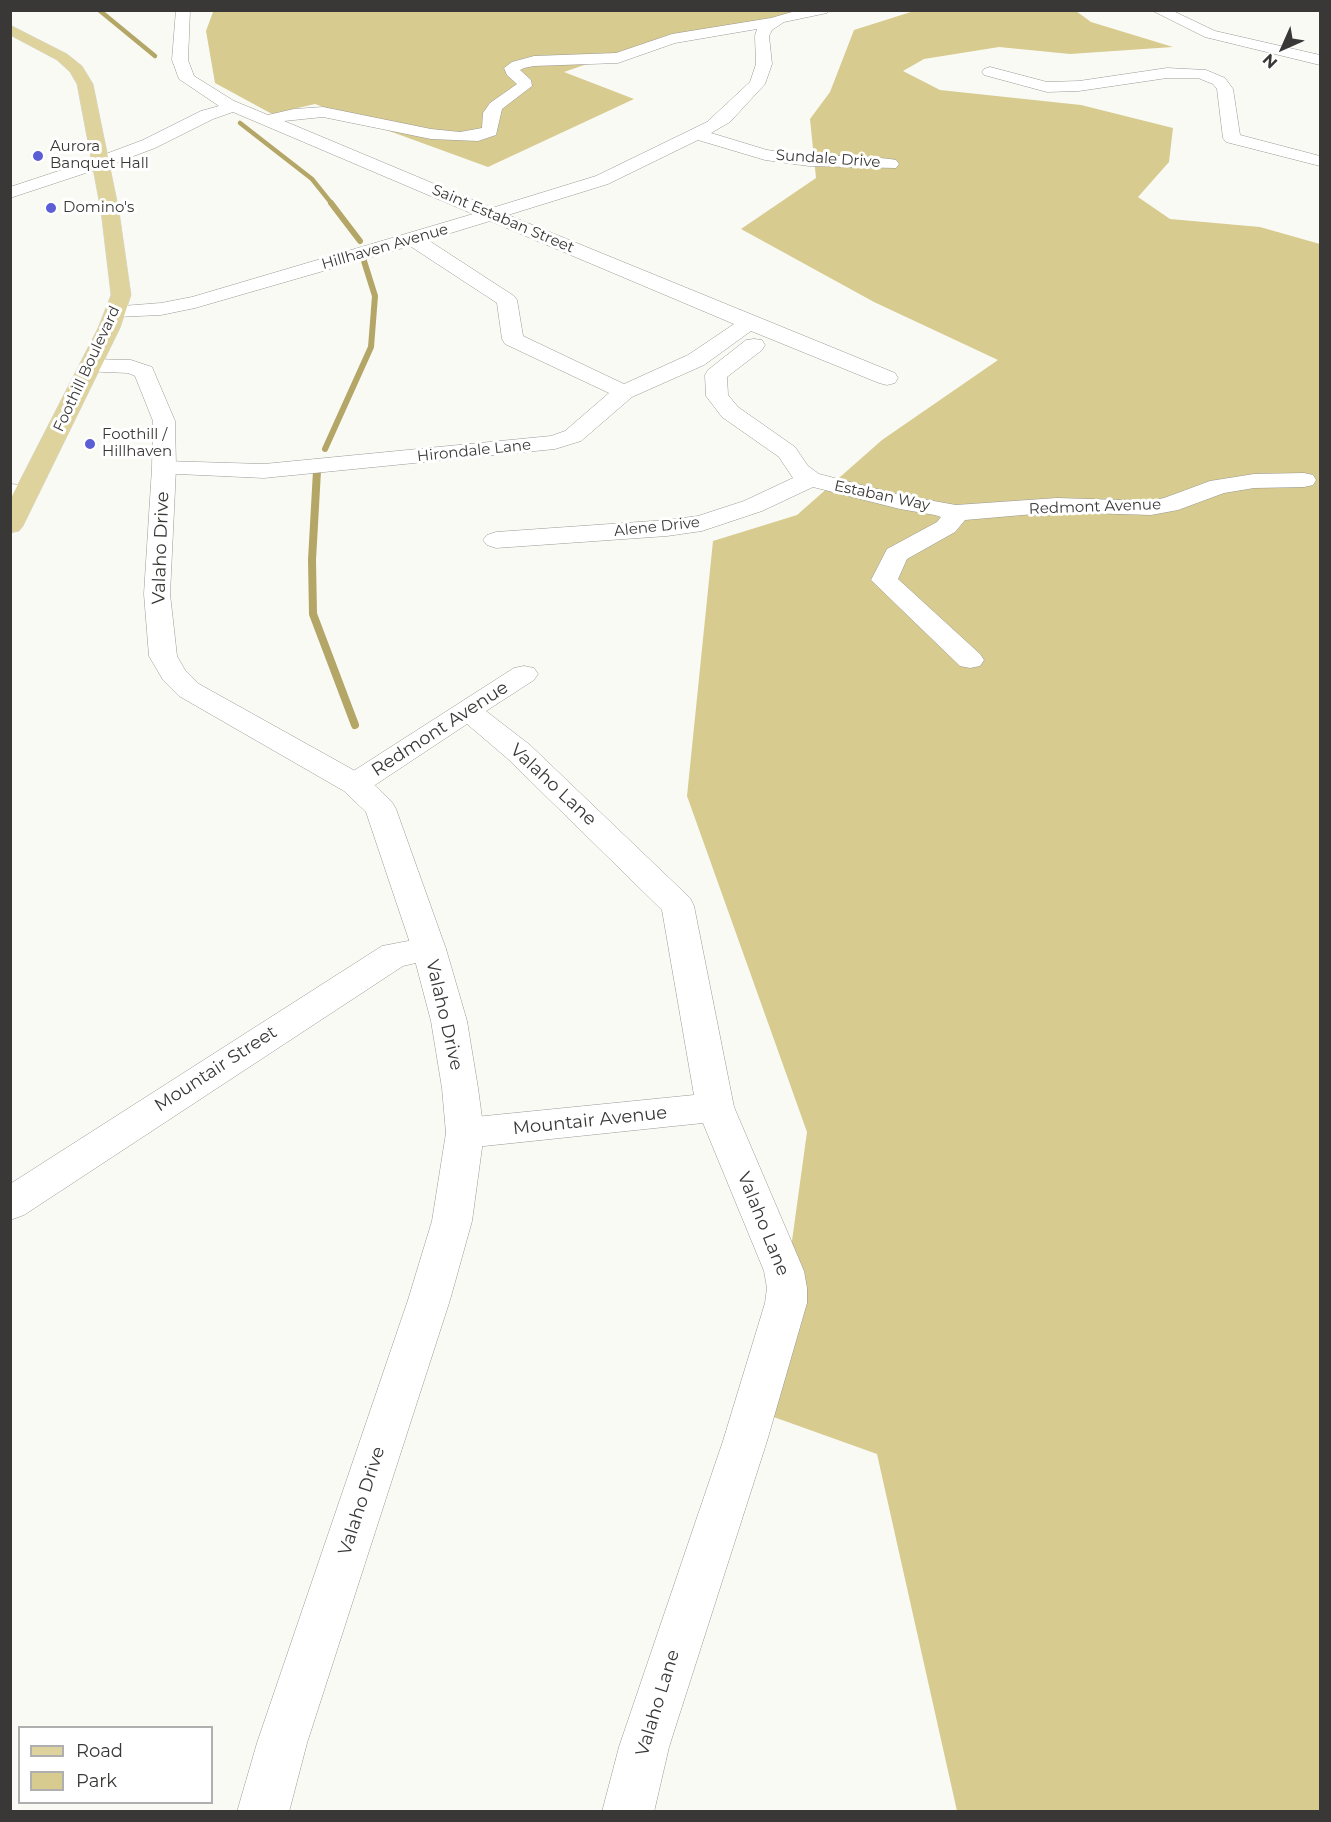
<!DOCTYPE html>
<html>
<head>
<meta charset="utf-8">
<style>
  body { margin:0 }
  #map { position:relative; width:1331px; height:1822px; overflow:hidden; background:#fafaf5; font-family:Montserrat,sans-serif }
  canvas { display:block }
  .frame { position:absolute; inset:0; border:12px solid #393837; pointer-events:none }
  .legend { position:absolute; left:18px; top:1726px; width:195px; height:78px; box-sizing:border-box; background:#fff; border:2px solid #b0afaf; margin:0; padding:8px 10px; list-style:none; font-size:18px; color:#393837 }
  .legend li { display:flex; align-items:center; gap:12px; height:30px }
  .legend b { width:30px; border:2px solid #b0afaf }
  .north { position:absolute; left:1253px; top:18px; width:60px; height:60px; -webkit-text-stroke:4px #fff; paint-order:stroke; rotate:225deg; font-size:16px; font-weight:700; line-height:24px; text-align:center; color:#393837 }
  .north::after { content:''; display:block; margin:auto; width:21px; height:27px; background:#393837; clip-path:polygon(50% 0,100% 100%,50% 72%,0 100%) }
</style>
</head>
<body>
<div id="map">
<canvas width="1331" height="1822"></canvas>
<div class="frame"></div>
<ul class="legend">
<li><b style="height:8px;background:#ded39c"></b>Road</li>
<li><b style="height:16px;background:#d7cb8f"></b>Park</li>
</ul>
<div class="north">N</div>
</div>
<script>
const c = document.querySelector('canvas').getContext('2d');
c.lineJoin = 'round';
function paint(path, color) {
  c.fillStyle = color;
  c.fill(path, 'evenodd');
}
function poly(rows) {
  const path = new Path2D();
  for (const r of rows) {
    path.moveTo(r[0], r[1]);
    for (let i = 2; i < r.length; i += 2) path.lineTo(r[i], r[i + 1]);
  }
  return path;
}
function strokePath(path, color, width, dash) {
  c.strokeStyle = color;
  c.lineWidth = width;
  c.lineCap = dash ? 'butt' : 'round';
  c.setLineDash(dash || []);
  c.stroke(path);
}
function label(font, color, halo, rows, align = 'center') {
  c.font = font + ' Montserrat,sans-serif';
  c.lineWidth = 6;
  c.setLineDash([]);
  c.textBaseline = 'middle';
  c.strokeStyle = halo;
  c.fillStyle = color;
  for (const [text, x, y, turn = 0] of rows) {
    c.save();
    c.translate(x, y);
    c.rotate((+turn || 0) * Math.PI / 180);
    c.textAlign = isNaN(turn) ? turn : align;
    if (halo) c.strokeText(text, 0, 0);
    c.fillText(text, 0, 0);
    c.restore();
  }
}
const green = poly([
  [225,10,815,11,674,34,564,72,634,99,488,167,315,104,272,114,215,83,206,31,213,12],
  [914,11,1076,11,1091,22,1173,47,1070,54,999,47,924,59,903,71,940,90,1081,105,1173,128,1169,162,1138,197,1170,219,1260,227,1320,244,1320,1811,957,1811,877,1454,768,1415,807,1132,687,796,713,541,797,515,882,440,998,360,874,302,741,229,816,178,810,119,830,92,854,30]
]);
const streamFar2 = poly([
  [99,10,155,56],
  [240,123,312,179,332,204]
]);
const streamFar1 = poly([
  [331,203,360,241],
  [325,449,371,347,375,296,364,261]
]);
const stream = poly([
  [317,471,312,560,313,614,355,725]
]);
const minor = poly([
  [176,10,190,10,188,60,194,76,234,101,268,115,294,109,323,107,431,129,460,132,482,128,483,113,490,103,517,84,507,75,504,68,512,62,534,56,616,53,672,34,771,18,799,10,829,10,827,13,784,22,772,30,769,36,772,64,765,84,730,122,711,133,767,150,809,156,859,156,890,159,896,160,899,164,896,168,809,166,765,160,698,140,608,184,508,215,895,373,898,378,895,383,887,385,879,383,751,331,704,365,632,397,581,441,555,449,264,478,156,473,152,468,156,463,164,461,264,464,551,436,565,431,609,393,505,344,502,339,497,303,410,246,195,308,161,315,116,317,109,315,106,311,109,307,161,303,192,297,473,214,233,112,213,119,155,148,107,166,95,166,92,162,95,158,143,140,201,111,219,106,179,79,172,60,176,10],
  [757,29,755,36,756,64,750,82,707,122,596,176,492,208,284,121,323,117,431,139,478,141,496,135,502,109,532,86,531,80,520,70,524,68,534,66,618,63,675,43,757,29],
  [490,221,734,324,688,355,624,384,523,336,517,300,514,296,428,240,490,221],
  [1151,10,1171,10,1215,31,1320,55,1320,65,1205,37,1151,10],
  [990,67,1047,82,1079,81,1167,68,1206,70,1225,78,1233,89,1240,135,1320,156,1320,166,1226,142,1223,138,1217,89,1213,84,1198,78,1167,78,1079,91,1047,92,984,75,982,72,984,69,990,67],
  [754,339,762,340,765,345,762,350,727,377,728,395,738,407,795,447,808,466,819,474,900,495,956,505,1057,498,1151,501,1164,498,1210,481,1254,474,1304,473,1313,475,1316,480,1313,485,1304,487,1254,488,1224,493,1178,510,1151,515,1057,512,965,520,955,532,907,559,898,579,980,654,984,660,980,666,970,668,960,666,871,580,887,549,937,522,941,517,935,515,900,509,813,487,762,511,702,531,667,536,496,548,487,545,483,540,487,535,496,532,667,520,698,516,744,501,793,478,779,457,722,417,706,396,705,375,708,370,746,340,754,339],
  [10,484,35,486,38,491,35,496,10,498,10,484],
  [524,666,534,668,538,674,534,680,486,711,530,745,690,898,694,906,734,1107,804,1271,807,1288,807,1303,767,1441,669,1747,654,1812,602,1812,619,1747,723,1441,765,1303,767,1288,764,1271,703,1123,465,1148,452,1144,446,1133,452,1122,465,1118,694,1095,662,910,508,759,467,724,366,791,355,794,344,791,340,784,344,777,514,668,524,666],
  [429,937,441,941,446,949,441,957,403,966,24,1215,10,1220,10,1184,382,946,429,937]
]);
const tertiary = poly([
  [101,157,107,158,110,162,107,166,10,198,10,187,101,157],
  [90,359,131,360,152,367,175,421,176,468,170,594,177,656,185,670,199,684,366,777,392,802,396,809,446,949,467,1021,478,1088,484,1133,472,1221,450,1300,307,1743,289,1812,237,1812,257,1743,408,1300,432,1221,446,1133,442,1088,431,1021,412,949,366,812,344,791,179,696,163,680,149,656,144,594,152,468,153,421,135,376,128,373,82,371,79,366,82,361,90,359]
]);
const primary = poly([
  [10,25,67,54,82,66,93,84,119,211,131,295,120,328,23,526,19,531,10,533,10,500,98,328,111,295,101,211,77,84,70,72,57,60,10,35,10,25]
]);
const markers = [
  [38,156,6,"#5c5ed6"],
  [51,208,6,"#5c5ed6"],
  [90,444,6,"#5c5ed6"]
];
const farPoinames = [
  ["Aurora",50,147],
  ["Banquet Hall",50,164],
  ["Domino's",63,208],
  ["Foothill /",102,435],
  ["Hillhaven",102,452]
];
const farStreetnames = [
  ["Sundale Drive",828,159,4],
  ["Saint Estaban Street",503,219,23],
  ["Hillhaven Avenue",385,247,-16],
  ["Foothill Boulevard",87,369,-65],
  ["Hirondale Lane",474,451,-6],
  ["Estaban Way",882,496,12],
  ["Redmont Avenue",1095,507,-2],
  ["Alene Drive",657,527,-6]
];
const streetNames = [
  ["Valaho Drive",161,548,-88],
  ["Redmont Avenue",440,729,-33],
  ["Valaho Lane",553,785,43],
  ["Valaho Drive",444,1015,77],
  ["Mountair Street",216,1069,-33],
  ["Mountair Avenue",590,1121,-6],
  ["Valaho Lane",763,1224,68],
  ["Valaho Drive",362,1501,-72],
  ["Valaho Lane",658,1703,-73]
];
paint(green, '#d7cb8f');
strokePath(streamFar2, '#b4a667', 4.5);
strokePath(streamFar1, '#b4a667', 6);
strokePath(stream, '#b4a667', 8);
strokePath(minor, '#9a9995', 1);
strokePath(tertiary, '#9a9995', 1);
strokePath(primary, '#d7d7d7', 1);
paint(minor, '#fff');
paint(tertiary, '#fff');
paint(primary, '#ded39c');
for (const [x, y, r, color] of markers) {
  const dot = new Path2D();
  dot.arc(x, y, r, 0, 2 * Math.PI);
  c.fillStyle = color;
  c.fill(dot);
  strokePath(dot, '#fff', 2);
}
label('15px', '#393837', '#fff', farPoinames, 'left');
label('15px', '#393837', '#fff', farStreetnames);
label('18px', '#393837', '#fff', streetNames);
</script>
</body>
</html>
